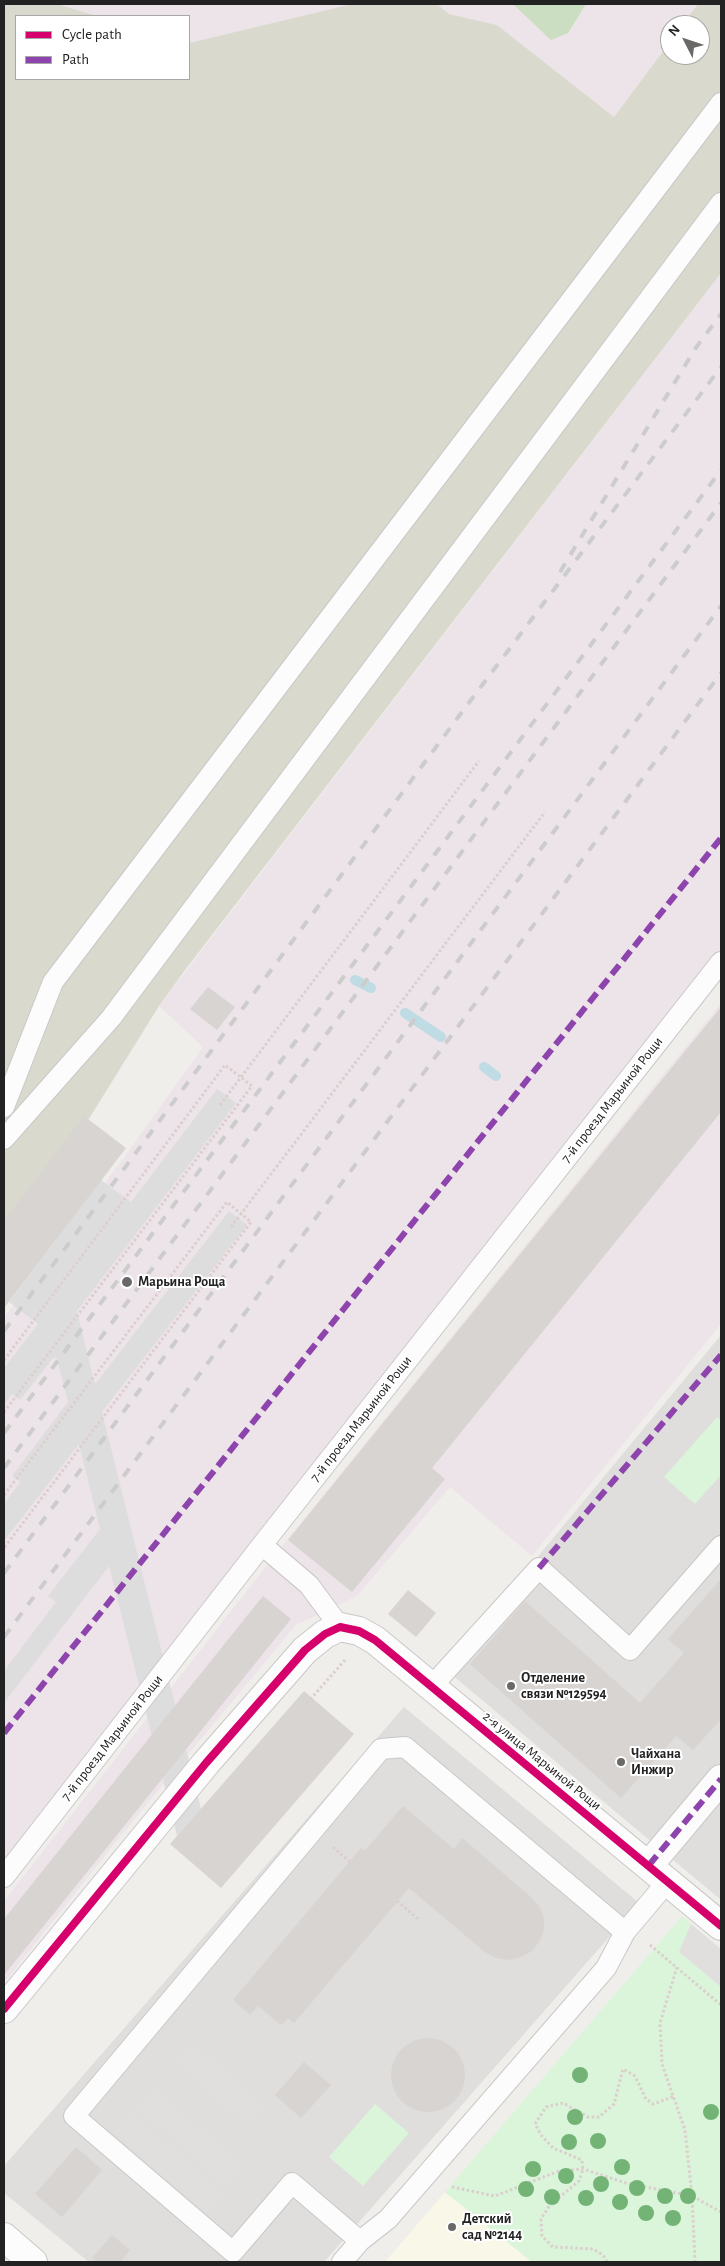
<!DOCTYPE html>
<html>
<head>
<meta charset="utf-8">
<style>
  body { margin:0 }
  #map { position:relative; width:725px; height:2266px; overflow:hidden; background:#f0eeeb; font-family:"Alegreya Sans",sans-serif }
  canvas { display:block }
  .frame { position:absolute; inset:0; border:5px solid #222; pointer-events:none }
  .legend { position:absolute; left:15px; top:15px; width:175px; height:65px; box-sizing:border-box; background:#fff; border:1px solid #a7a7a7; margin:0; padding:6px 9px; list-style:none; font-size:15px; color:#222 }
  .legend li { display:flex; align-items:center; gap:10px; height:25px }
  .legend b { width:25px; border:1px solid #a7a7a7 }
  .north { position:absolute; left:660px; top:15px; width:50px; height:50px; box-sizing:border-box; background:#fff; border:1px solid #a7a7a7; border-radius:50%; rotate:311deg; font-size:14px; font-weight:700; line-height:20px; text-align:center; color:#222 }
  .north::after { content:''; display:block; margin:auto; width:18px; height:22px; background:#6a6968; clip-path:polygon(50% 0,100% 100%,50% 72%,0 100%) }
</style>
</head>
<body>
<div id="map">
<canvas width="725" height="2266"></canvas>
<div class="frame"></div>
<ul class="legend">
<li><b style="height:6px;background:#d6006c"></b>Cycle path</li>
<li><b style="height:6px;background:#8e44ad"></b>Path</li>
</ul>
<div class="north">N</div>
</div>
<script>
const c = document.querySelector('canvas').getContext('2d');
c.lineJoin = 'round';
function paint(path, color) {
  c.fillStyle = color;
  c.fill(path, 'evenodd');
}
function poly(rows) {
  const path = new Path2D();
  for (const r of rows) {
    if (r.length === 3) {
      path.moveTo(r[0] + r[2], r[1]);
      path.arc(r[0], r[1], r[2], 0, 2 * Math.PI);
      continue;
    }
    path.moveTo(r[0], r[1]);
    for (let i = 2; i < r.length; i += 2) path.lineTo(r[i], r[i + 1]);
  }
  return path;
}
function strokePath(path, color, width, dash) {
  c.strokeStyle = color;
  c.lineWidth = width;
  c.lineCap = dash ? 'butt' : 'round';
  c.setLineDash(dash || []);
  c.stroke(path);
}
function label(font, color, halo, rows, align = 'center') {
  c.font = font + ' "Alegreya Sans",sans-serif';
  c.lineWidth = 4;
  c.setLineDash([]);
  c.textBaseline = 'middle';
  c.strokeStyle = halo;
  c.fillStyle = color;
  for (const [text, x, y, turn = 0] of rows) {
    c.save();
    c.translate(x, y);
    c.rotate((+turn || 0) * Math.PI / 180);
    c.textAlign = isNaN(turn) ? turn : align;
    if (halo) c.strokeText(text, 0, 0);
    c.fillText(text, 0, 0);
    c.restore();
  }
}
const residential = poly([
  [721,1335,721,1900,445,1669],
  [404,1707,639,1903,324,2262,89,2262,4,2193,4,2166]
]);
const industrial = poly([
  [57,4,352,4,189,43,189,16,97,16],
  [437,4,698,4,682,25,670,25,670,42,614,117,497,25,449,14],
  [721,273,721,952,4,1866,4,1318,130,1149,203,1047,159,1006],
  [721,1003,721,1324,532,1556,450,1487,357,1596,296,1625,123,1833,4,1983,4,1901,282,1546]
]);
const education = poly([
  [445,2192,532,2262,385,2262]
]);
const construction = poly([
  [4,4,57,4,97,16,16,16,16,79,189,79,189,43,352,4,437,4,449,14,497,25,614,117,670,42,670,55,700,55,700,25,682,25,698,4,721,4,721,273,185,970,159,1006,90,1117,4,1231]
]);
const forest = poly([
  [513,4,586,4,568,33,551,40]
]);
const park = poly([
  [717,1417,721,1421,721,1475,695,1504,664,1477],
  [682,1916,691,1924,680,1952,721,1987,721,2262,532,2262,445,2192],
  [375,2104,409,2133,363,2186,329,2157]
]);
const parking = poly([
  [691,1924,721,1949,721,1987,679,1952],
  [193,2042,265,2105,247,2126,175,2063],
  [153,2087,247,2168,228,2189,135,2107],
  [131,2111,225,2193,207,2214,113,2132]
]);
const pier = poly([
  [217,1089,236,1103,77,1311,94,1381,96,1383,229,1211,247,1225,102,1412,201,1809,177,1836,109,1566,4,1703,4,1671,56,1602,48,1596,100,1529,79,1444,4,1541,4,1504,20,1482,12,1476,68,1402,57,1359,54,1357,20,1400,12,1394,4,1405,4,1368,38,1324,9,1302,101,1180,131,1202]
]);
const stream = poly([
  [355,980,371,988],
  [405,1013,441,1037],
  [484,1067,496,1076]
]);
const building = poly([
  [208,987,235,1007,217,1030,190,1009],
  [721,1007,721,1112,432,1468,445,1479,352,1592,288,1540],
  [84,1116,126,1148,4,1308,4,1221],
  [721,1579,721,1719,693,1750,676,1736,621,1798,470,1664,525,1601,640,1703,684,1653,668,1639],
  [408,1590,436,1613,416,1637,388,1614],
  [263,1596,291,1619,4,1975,4,1919],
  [304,1691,354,1734,221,1888,170,1844],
  [403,1806,454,1849,462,1838,531,1897,539,1906,544,1918,544,1930,539,1942,532,1951,521,1957,509,1960,496,1958,485,1952,409,1888,294,2023,288,2018,281,2025,258,2006,250,2015,233,2000,361,1848,365,1851],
  [428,2075,37],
  [304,2062,331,2085,301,2118,275,2095],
  [76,2147,102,2170,62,2217,35,2194],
  [112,2235,130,2250,120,2262,96,2262,92,2258]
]);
const path = poly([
  [220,1105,479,761],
  [231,1227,545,812],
  [4,1360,225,1065,252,1086,4,1412],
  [4,1495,227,1202,251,1222,4,1548],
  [307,1703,345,1660],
  [333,1847,350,1862],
  [397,1901,418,1919],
  [650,1945,721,2005],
  [677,1967,660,2023,662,2064,685,2130,692,2196,695,2262],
  [452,2187,495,2196,559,2171,583,2169,626,2183,692,2196,721,2212],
  [607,2262,603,2255,593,2249,553,2247,542,2236,541,2219,550,2205,579,2181,583,2169,582,2160,553,2148,541,2135,535,2124,546,2107,563,2103,588,2117,599,2117,614,2104,623,2069,635,2076,646,2099,653,2104,675,2096]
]);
const service = poly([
  [4,1107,53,982,721,103],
  [4,1139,111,1018,721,203],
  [262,1545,309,1585,340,1627],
  [431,1687,539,1568,630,1650,721,1546],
  [4,1877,262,1545,721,962],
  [360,2241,292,2183,233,2252,74,2116,381,1749,405,1747,625,1932],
  [342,2262,360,2241,388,2219,606,1968,625,1932,668,1881]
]);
const minor = poly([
  [649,1865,721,1779],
  [4,2009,206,1763,305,1650,325,1634,340,1627,359,1631,375,1640,721,1926],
  [4,2237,33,2262]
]);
const rail = poly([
  [560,572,695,349,721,314],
  [4,1331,459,716,721,367],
  [4,1433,721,470],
  [4,1468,721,503],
  [4,1573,721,606],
  [4,1637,721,673]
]);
const quiet = poly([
  [539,1568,721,1355],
  [4,1733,721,838],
  [649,1865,721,1779]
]);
const cycleway = poly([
  [4,2009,206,1763,305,1650,325,1634,340,1627,359,1631,375,1640,721,1926]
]);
const trees = [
  [580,2075],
  [711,2112],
  [575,2117],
  [598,2141],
  [569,2142],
  [622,2167],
  [533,2169],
  [566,2176],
  [601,2184],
  [637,2188],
  [526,2189],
  [665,2196],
  [688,2196],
  [552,2197],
  [586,2198],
  [620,2202],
  [646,2213],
  [673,2218]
];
const markers = [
  [127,1282,6,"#6a6968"],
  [511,1686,5,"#6a6968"],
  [621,1762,5,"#6a6968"],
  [452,2227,5,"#6a6968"]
];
const streetNames = [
  ["7-й проезд Марьиной Рощи",612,1100,-52],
  ["7-й проезд Марьиной Рощи",361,1419,-52],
  ["7-й проезд Марьиной Рощи",112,1738,-52],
  ["2-я улица Марьиной Рощи",542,1761,39]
];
const poiNames = [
  ["Марьина Роща",138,1282],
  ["Отделение",521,1678],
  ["связи №129594",521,1694],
  ["Чайхана",631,1754],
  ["Инжир",631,1770],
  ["Детский",462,2219],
  ["сад №2144",462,2235]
];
paint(residential, '#dfdedc');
paint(industrial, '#ede4e9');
paint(education, '#f8f7e8');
paint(construction, '#d9d9cd');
paint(forest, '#cbdec1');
paint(park, '#daf5da');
paint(parking, '#e0dfde');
paint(pier, '#dedddd');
strokePath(stream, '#bfdbe3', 10);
paint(building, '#d7d4d2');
strokePath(service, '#c9c8c7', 22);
strokePath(minor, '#c9c8c7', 30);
strokePath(path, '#dccecd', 3, [2.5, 2.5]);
strokePath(service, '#fdfcfc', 20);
strokePath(minor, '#fdfcfc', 28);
strokePath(rail, '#ccc', 4, [10, 10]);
strokePath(quiet, '#8e44ad', 6, [12, 6]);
strokePath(cycleway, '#d6006c', 8);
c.fillStyle = '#73b476';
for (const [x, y] of trees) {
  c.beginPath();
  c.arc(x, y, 8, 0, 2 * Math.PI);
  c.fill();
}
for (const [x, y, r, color] of markers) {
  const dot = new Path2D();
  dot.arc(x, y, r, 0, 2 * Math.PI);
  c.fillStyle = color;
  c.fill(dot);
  strokePath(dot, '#fff', 2);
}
label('14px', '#222', '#fff', streetNames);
label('bold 14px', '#222', '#fff', poiNames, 'left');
</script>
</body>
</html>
